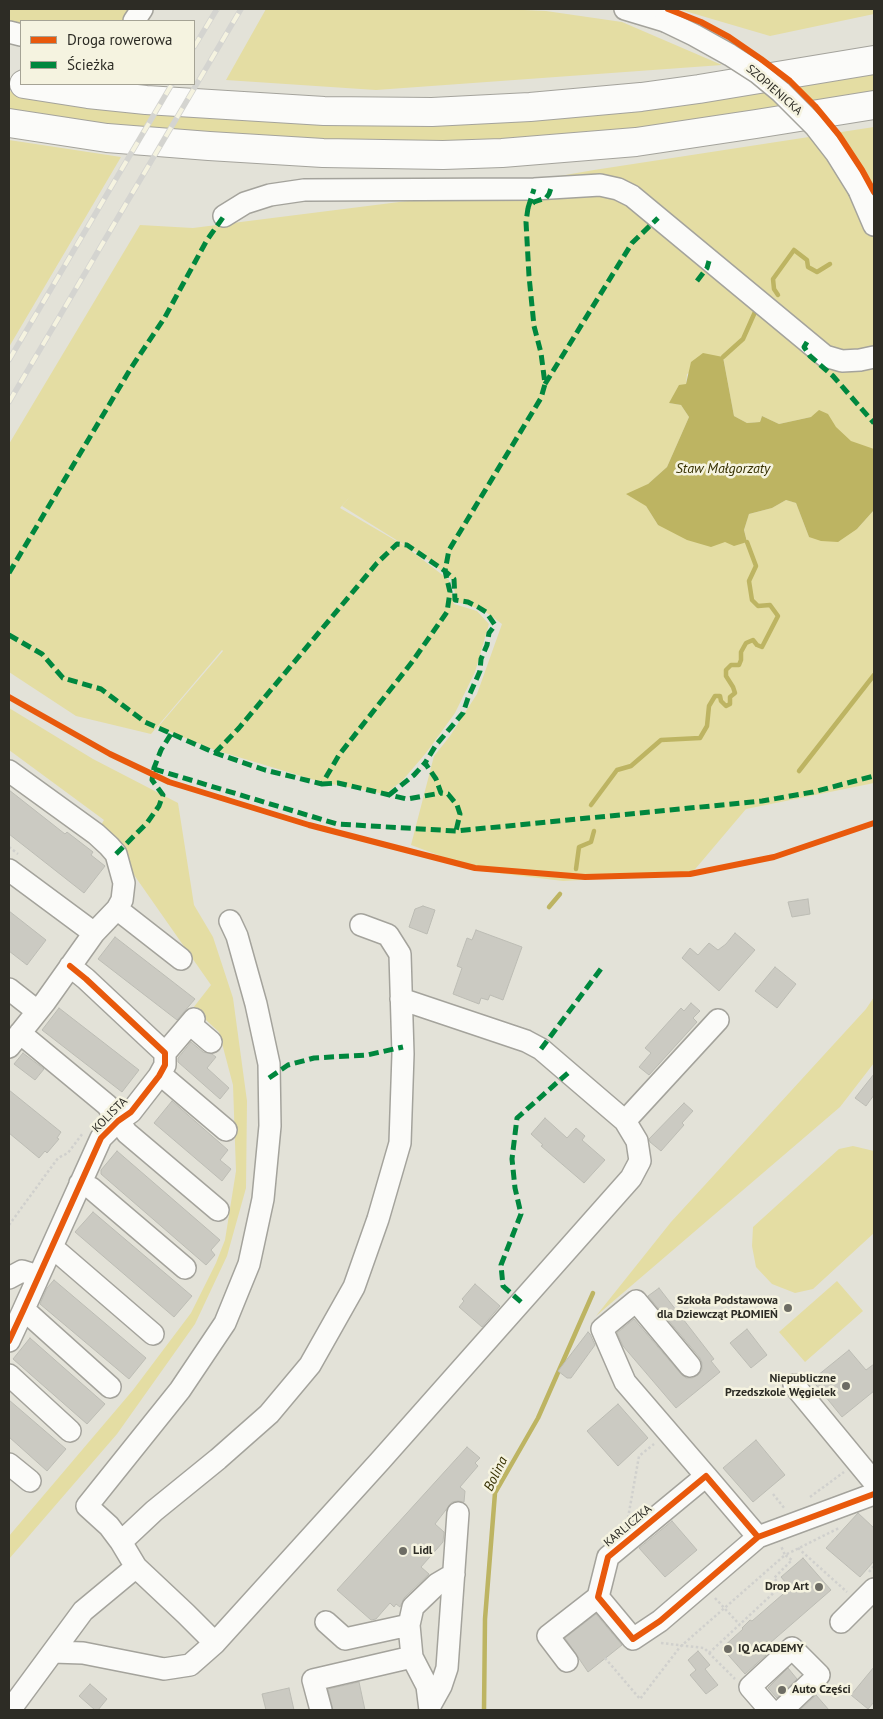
<!DOCTYPE html>
<html>
<head>
<meta charset="utf-8">
<style>
  body { margin:0 }
  #map { position:relative; width:883px; height:1719px; overflow:hidden; background:#e3e2d8; font-family:"PT Sans",sans-serif }
  canvas { display:block }
  .frame { position:absolute; inset:0; border:10px solid #2d2c25; pointer-events:none }
  .legend { position:absolute; left:20px; top:20px; width:175px; height:65px; box-sizing:border-box; background:#f5f3e0; border:1px solid #a5a395; margin:0; padding:6px 9px; list-style:none; font-size:15px; color:#2d2c25 }
  .legend li { display:flex; align-items:center; gap:10px; height:25px }
  .legend b { width:25px; border:1px solid #a5a395 }
</style>
</head>
<body>
<div id="map">
<canvas width="883" height="1719"></canvas>
<div class="frame"></div>
<ul class="legend">
<li><b style="height:6px;background:#e8590c"></b>Droga rowerowa</li>
<li><b style="height:6px;background:#00873e"></b>Ścieżka</li>
</ul>
</div>
<script>
const c = document.querySelector('canvas').getContext('2d');
c.lineJoin = 'round';
function paint(path, color) {
  c.fillStyle = color;
  c.fill(path, 'evenodd');
}
function poly(rows) {
  const path = new Path2D();
  for (const r of rows) {
    path.moveTo(r[0], r[1]);
    for (let i = 2; i < r.length; i += 2) path.lineTo(r[i], r[i + 1]);
  }
  return path;
}
function strokePath(path, color, width, dash) {
  c.strokeStyle = color;
  c.lineWidth = width;
  c.lineCap = dash ? 'butt' : 'round';
  c.setLineDash(dash || []);
  c.stroke(path);
}
function label(font, color, halo, rows, align = 'center') {
  c.font = font + ' "PT Sans",sans-serif';
  c.lineWidth = 5;
  c.setLineDash([]);
  c.textBaseline = 'middle';
  c.strokeStyle = halo;
  c.fillStyle = color;
  for (const [text, x, y, turn = 0] of rows) {
    c.save();
    c.translate(x, y);
    c.rotate((+turn || 0) * Math.PI / 180);
    c.textAlign = isNaN(turn) ? turn : align;
    if (halo) c.strokeText(text, 0, 0);
    c.fillText(text, 0, 0);
    c.restore();
  }
}
const green = poly([
  [9,9,137,9,129,21,21,21,21,32,9,29],
  [266,9,502,9,546,11,622,22,722,65,376,90,226,80],
  [678,9,874,9,874,14,770,36],
  [874,74,874,98,749,119,430,146,193,136,9,112,9,91,123,109,215,118,302,123,697,103],
  [874,127,874,450,843,442,811,417,779,424,762,416,760,422,747,423,734,416,723,357,687,374,686,384,669,403,681,405,689,417,667,467,648,484,646,506,658,525,725,542,747,542,744,530,749,514,772,508,786,500,796,503,809,537,857,529,874,510,874,783,746,809,691,874,563,881,481,871,411,845,434,756,450,736,477,694,502,624,483,610,457,602,452,580,430,561,342,506,353,493,340,508,405,546,449,580,454,604,477,611,489,624,475,672,455,713,426,753,402,781,385,794,321,782,215,750,158,727,223,651,222,650,151,734,76,716,9,672,9,444,140,225,193,228,439,197,594,170],
  [9,140,121,157,9,347],
  [9,708,93,759,178,803,194,905,213,937,233,998,247,1101,246,1188,227,1256,195,1324,117,1434,9,1559,9,1536,133,1390,191,1313,216,1263,225,1240,236,1171,233,1085,219,1032,193,1008,211,985,118,852,98,830,104,820,9,750],
  [874,997,874,1063,840,1107,596,1316,671,1222,866,1009],
  [853,1146,874,1151,874,1233,813,1289,795,1293,772,1284,756,1267,752,1246,753,1227,839,1149],
  [837,1281,863,1311,805,1362,779,1332]
]);
const water = poly([
  [703,353,723,357,734,416,747,423,760,422,762,416,779,424,811,417,819,410,828,414,836,427,851,441,874,449,874,510,857,529,838,542,821,541,809,537,796,503,786,500,772,508,749,514,744,530,747,542,734,546,725,542,711,547,687,540,658,525,646,506,626,494,648,484,667,467,689,417,681,405,669,403,679,385,686,384,691,362]
]);
const stream = poly([
  [778,295,774,289,773,279,794,250,807,260,808,267,817,272,830,264],
  [723,357,743,339,755,312],
  [799,771,874,675],
  [591,805,617,770,631,766,661,740,700,738,707,726,709,706,715,696,720,696,721,701,726,706,730,704,730,697,735,693,733,687,726,676,726,670,731,665,739,665,741,660,741,652,746,643,753,640,757,645,762,647,778,616,770,605,758,606,752,600,749,581,756,566,747,542],
  [576,869,579,847,591,842,594,831],
  [549,907,560,894],
  [484,1710,485,1619,495,1493,538,1418,593,1293]
]);
const building = poly([
  [9,790,65,834,67,832,93,852,91,855,105,866,84,893,9,834,9,790],
  [808,899,810,914,792,917,788,902,808,899],
  [423,906,435,910,427,934,409,927,415,909,423,906],
  [9,911,46,940,27,965,9,951,9,911],
  [476,930,522,947,503,1000,490,995,488,1000,481,998,479,1004,453,994,462,968,457,966,467,938,472,940,476,930],
  [735,933,755,950,719,991,682,958,690,948,698,955,709,943,718,950,726,944,735,933],
  [115,937,195,999,177,1020,98,959,115,937],
  [775,967,796,984,777,1008,755,991,775,967],
  [691,1003,700,1011,693,1018,697,1022,649,1075,639,1067,651,1053,645,1048,681,1008,684,1011,691,1003],
  [59,1008,139,1070,122,1092,42,1030,59,1008],
  [191,1042,203,1052,212,1054,216,1057,207,1068,229,1088,220,1099,178,1062,178,1058,191,1042],
  [23,1053,44,1069,35,1080,14,1064,23,1053],
  [874,1074,874,1095,866,1106,855,1098,874,1074],
  [9,1090,61,1132,57,1138,59,1139,47,1153,45,1151,39,1158,9,1133,9,1090],
  [172,1101,228,1150,220,1160,231,1169,222,1181,154,1123,172,1101],
  [684,1103,693,1111,682,1123,684,1125,661,1151,650,1142,649,1139,684,1103],
  [545,1118,567,1138,576,1128,585,1136,582,1140,605,1160,584,1183,541,1146,543,1145,531,1134,545,1118],
  [117,1151,220,1240,211,1250,215,1255,206,1265,101,1174,101,1170,117,1151],
  [93,1212,192,1296,174,1317,75,1232,93,1212],
  [54,1280,146,1358,129,1379,40,1304,47,1288,54,1280],
  [475,1284,500,1306,482,1327,459,1307,464,1301,462,1299,475,1284],
  [659,1288,714,1359,711,1361,720,1372,676,1408,623,1346,617,1333,634,1319,681,1374,686,1378,692,1378,698,1375,702,1370,702,1363,700,1358,648,1296,659,1288],
  [747,1329,767,1355,751,1368,730,1343,747,1329],
  [588,1332,590,1334,595,1345,571,1378,567,1378,558,1371,588,1332],
  [30,1338,105,1404,87,1424,13,1359,30,1338],
  [849,1350,866,1370,874,1364,874,1391,842,1417,812,1380,849,1350],
  [9,1400,66,1449,47,1471,9,1437,9,1400],
  [618,1404,648,1438,618,1466,587,1431,618,1404],
  [756,1440,785,1475,753,1502,723,1468,756,1440],
  [467,1447,480,1458,475,1463,478,1466,460,1487,465,1491,464,1502,458,1501,452,1502,435,1524,444,1532,443,1542,421,1567,429,1574,404,1598,400,1607,396,1604,394,1607,390,1603,376,1619,371,1620,337,1590,467,1447],
  [858,1513,874,1528,874,1561,860,1577,826,1548,858,1513],
  [672,1521,697,1550,665,1577,639,1548,672,1521],
  [803,1558,831,1590,762,1650,766,1655,745,1674,722,1648,743,1629,742,1628,750,1620,752,1621,790,1588,781,1577,803,1558],
  [596,1614,622,1645,588,1672,565,1638,596,1614],
  [698,1651,710,1665,705,1669,718,1685,706,1694,690,1675,696,1670,688,1660,698,1651],
  [874,1667,874,1702,868,1709,851,1695,874,1667],
  [788,1668,797,1679,777,1698,768,1688,788,1668],
  [359,1682,365,1710,333,1710,328,1689,359,1682],
  [90,1684,107,1699,98,1710,95,1710,79,1696,90,1684],
  [289,1688,294,1710,266,1710,262,1694,289,1688],
  [816,1695,829,1710,800,1710,816,1695]
]);
const path = poly([
  [9,847,18,854],
  [9,1225,58,1158,68,1153,83,1133],
  [773,1494,785,1509],
  [810,1497,844,1472],
  [628,1518,639,1456,654,1444],
  [798,1548,847,1592],
  [869,1572,874,1566],
  [715,1598,740,1625],
  [661,1643,704,1648,735,1679],
  [709,1653,781,1586,774,1578,792,1560,785,1555,839,1528],
  [605,1658,640,1699,680,1647,785,1555,781,1546]
]);
const minor = poly([
  [625,9,665,21],
  [134,21,142,9],
  [9,32,21,35],
  [859,190,874,225],
  [224,216,245,203,270,195,304,190,534,189,600,185,618,189,632,196,825,356,842,361,860,360,874,357],
  [9,771,96,834,109,846,116,854,124,883,122,900,117,909,94,933,45,1002,9,1047],
  [9,870,94,933],
  [117,909,181,959],
  [9,989,37,1011],
  [190,1024,211,1042],
  [20,1033,107,1105,127,1133,218,1210],
  [165,1053,194,1019],
  [159,1076,167,1080,226,1130],
  [625,1121,718,1020],
  [80,1183,91,1188,185,1268],
  [51,1249,59,1253,153,1334],
  [9,1278,22,1271,38,1276],
  [23,1311,31,1316,110,1387],
  [9,1341,23,1311,101,1138,118,1121,131,1112,159,1076,165,1065,165,1053,86,979,70,966],
  [690,1366,636,1301,602,1329,625,1382,706,1476],
  [9,1375,70,1431],
  [794,1385,874,1482],
  [9,1464,30,1481],
  [758,1537,706,1476,608,1557,598,1597,633,1639,660,1621,758,1537,874,1494],
  [121,1542,109,1526,87,1506,180,1390,225,1323,249,1264,263,1199,270,1126,269,1064,256,1004,237,936,230,921],
  [326,1622,345,1639,409,1625],
  [841,1622,874,1589],
  [215,1643,186,1614,136,1567,121,1542,154,1511,218,1459,269,1414,310,1365,354,1287,378,1219,400,1143,403,1054,400,954,388,935,361,925],
  [53,1652,83,1653,164,1669,190,1665,215,1643,380,1461,631,1178,640,1161,637,1141,625,1121,541,1049,526,1041,401,999],
  [567,1661,548,1636,598,1597],
  [431,1704,441,1686,447,1668,458,1513],
  [10,1710,83,1611,136,1567],
  [321,1710,313,1680,412,1657],
  [430,1710,427,1686,412,1657,409,1625,413,1607,437,1584,454,1574],
  [770,1710,750,1687,792,1648,819,1675,782,1710]
]);
const highway = poly([
  [24,84,88,94,146,100,324,111,432,112,530,107,641,97,699,89,874,60],
  [9,123,107,138,209,146,323,153,443,155,502,153,636,142,756,124,874,105]
]);
const rail = poly([
  [194,47,217,9],
  [9,360,172,84],
  [9,402,241,9]
]);
const minorBridge = poly([
  [665,21,694,35,730,55,758,73,781,92,815,126,836,153,859,190]
]);
const quiet = poly([
  [528,208,534,189],
  [697,281,707,268,709,261],
  [807,342,804,347,810,356,833,376,874,423],
  [545,384,632,243,658,218],
  [9,573,131,368,165,317,207,240,224,216],
  [9,635,42,654,63,678,101,689,145,722,215,753,265,770,322,784,339,755,412,662,447,612,450,592,445,571,449,550,541,398,545,384,541,353,534,326,529,276,526,222,528,208,534,202,546,198,549,194,551,188],
  [215,753,239,728,377,563,397,544,407,545,445,571,454,579,455,600,468,602,478,607,486,612,495,625,489,633,487,645,481,659,480,671,468,698,463,713,436,745,425,763,436,779,441,793,448,794,457,805,460,814,456,831],
  [154,769,337,824,456,831,762,801,813,792,874,776],
  [322,784,338,783,407,799,441,793],
  [389,795,414,775,425,763],
  [116,854,147,823,159,806,163,795,152,780,154,768,161,750,171,734],
  [541,1049,603,966],
  [269,1078,288,1065,314,1058,367,1055,403,1047],
  [521,1302,503,1286,501,1265,521,1214,515,1188,512,1159,517,1118,569,1072]
]);
const cycleway = poly([
  [668,9,701,22,729,37,761,59,790,81,815,106,839,135,862,170,874,192],
  [9,697,110,754,169,782,309,825,475,868,585,877,690,874,774,857,874,823],
  [9,1341,23,1311,101,1138,118,1121,131,1112,159,1076,165,1065,165,1053,86,979,70,966],
  [758,1537,706,1476,608,1557,598,1597,633,1639,660,1621,758,1537,874,1494]
]);
const markers = [
  [788,1308,5,"#6d6c64"],
  [846,1386,5,"#6d6c64"],
  [403,1551,5,"#6d6c64"],
  [819,1587,5,"#6d6c64"],
  [728,1649,5,"#6d6c64"],
  [782,1690,5,"#6d6c64"]
];
const streetNames = [
  ["SZOPIENICKA",774,90,41],
  ["KOLISTA",110,1115,-45],
  ["KARLICZKA",628,1526,-40]
];
const poiNames = [
  ["Szkoła Podstawowa",778,1301],
  ["dla Dziewcząt PŁOMIEŃ",778,1315],
  ["Niepubliczne",836,1379],
  ["Przedszkole Węgielek",836,1393],
  ["Lidl",413,1551,"left"],
  ["Drop Art",809,1587],
  ["IQ ACADEMY",738,1649,"left"],
  ["Auto Części",792,1690,"left"]
];
const waterNames = [
  ["Staw Małgorzaty",723,469],
  ["Bolina",496,1474,-64]
];
paint(green, '#e4dda3');
paint(water, '#bdb462');
strokePath(stream, '#bdb462', 4.5);
paint(building, '#cbcac2');
strokePath(building, '#bcbcb4', 1);
strokePath(minor, '#a4a39c', 24);
strokePath(highway, '#a4a39c', 30);
strokePath(path, '#d0d0cd', 2.5, [2.5, 2.5]);
strokePath(minor, '#fbfbf9', 21);
strokePath(highway, '#fbfbf9', 28);
strokePath(rail, '#d4d4d0', 5.5);
strokePath(rail, '#f5f3e0', 4, [11]);
strokePath(minorBridge, '#a4a39c', 24, []);
strokePath(minorBridge, '#fbfbf9', 21);
strokePath(quiet, '#00873e', 5, [10, 5]);
strokePath(cycleway, '#e8590c', 6);
for (const [x, y, r, color] of markers) {
  const dot = new Path2D();
  dot.arc(x, y, r, 0, 2 * Math.PI);
  c.fillStyle = color;
  c.fill(dot);
  strokePath(dot, '#f5f3e0', 2);
}
label('12px', '#2d2c25', '#f5f3e0', streetNames);
label('bold 12px', '#2d2c25', '#f5f3e0', poiNames, 'right');
label('italic 14px', '#373102', '#f5f3e0', waterNames);
</script>
</body>
</html>
